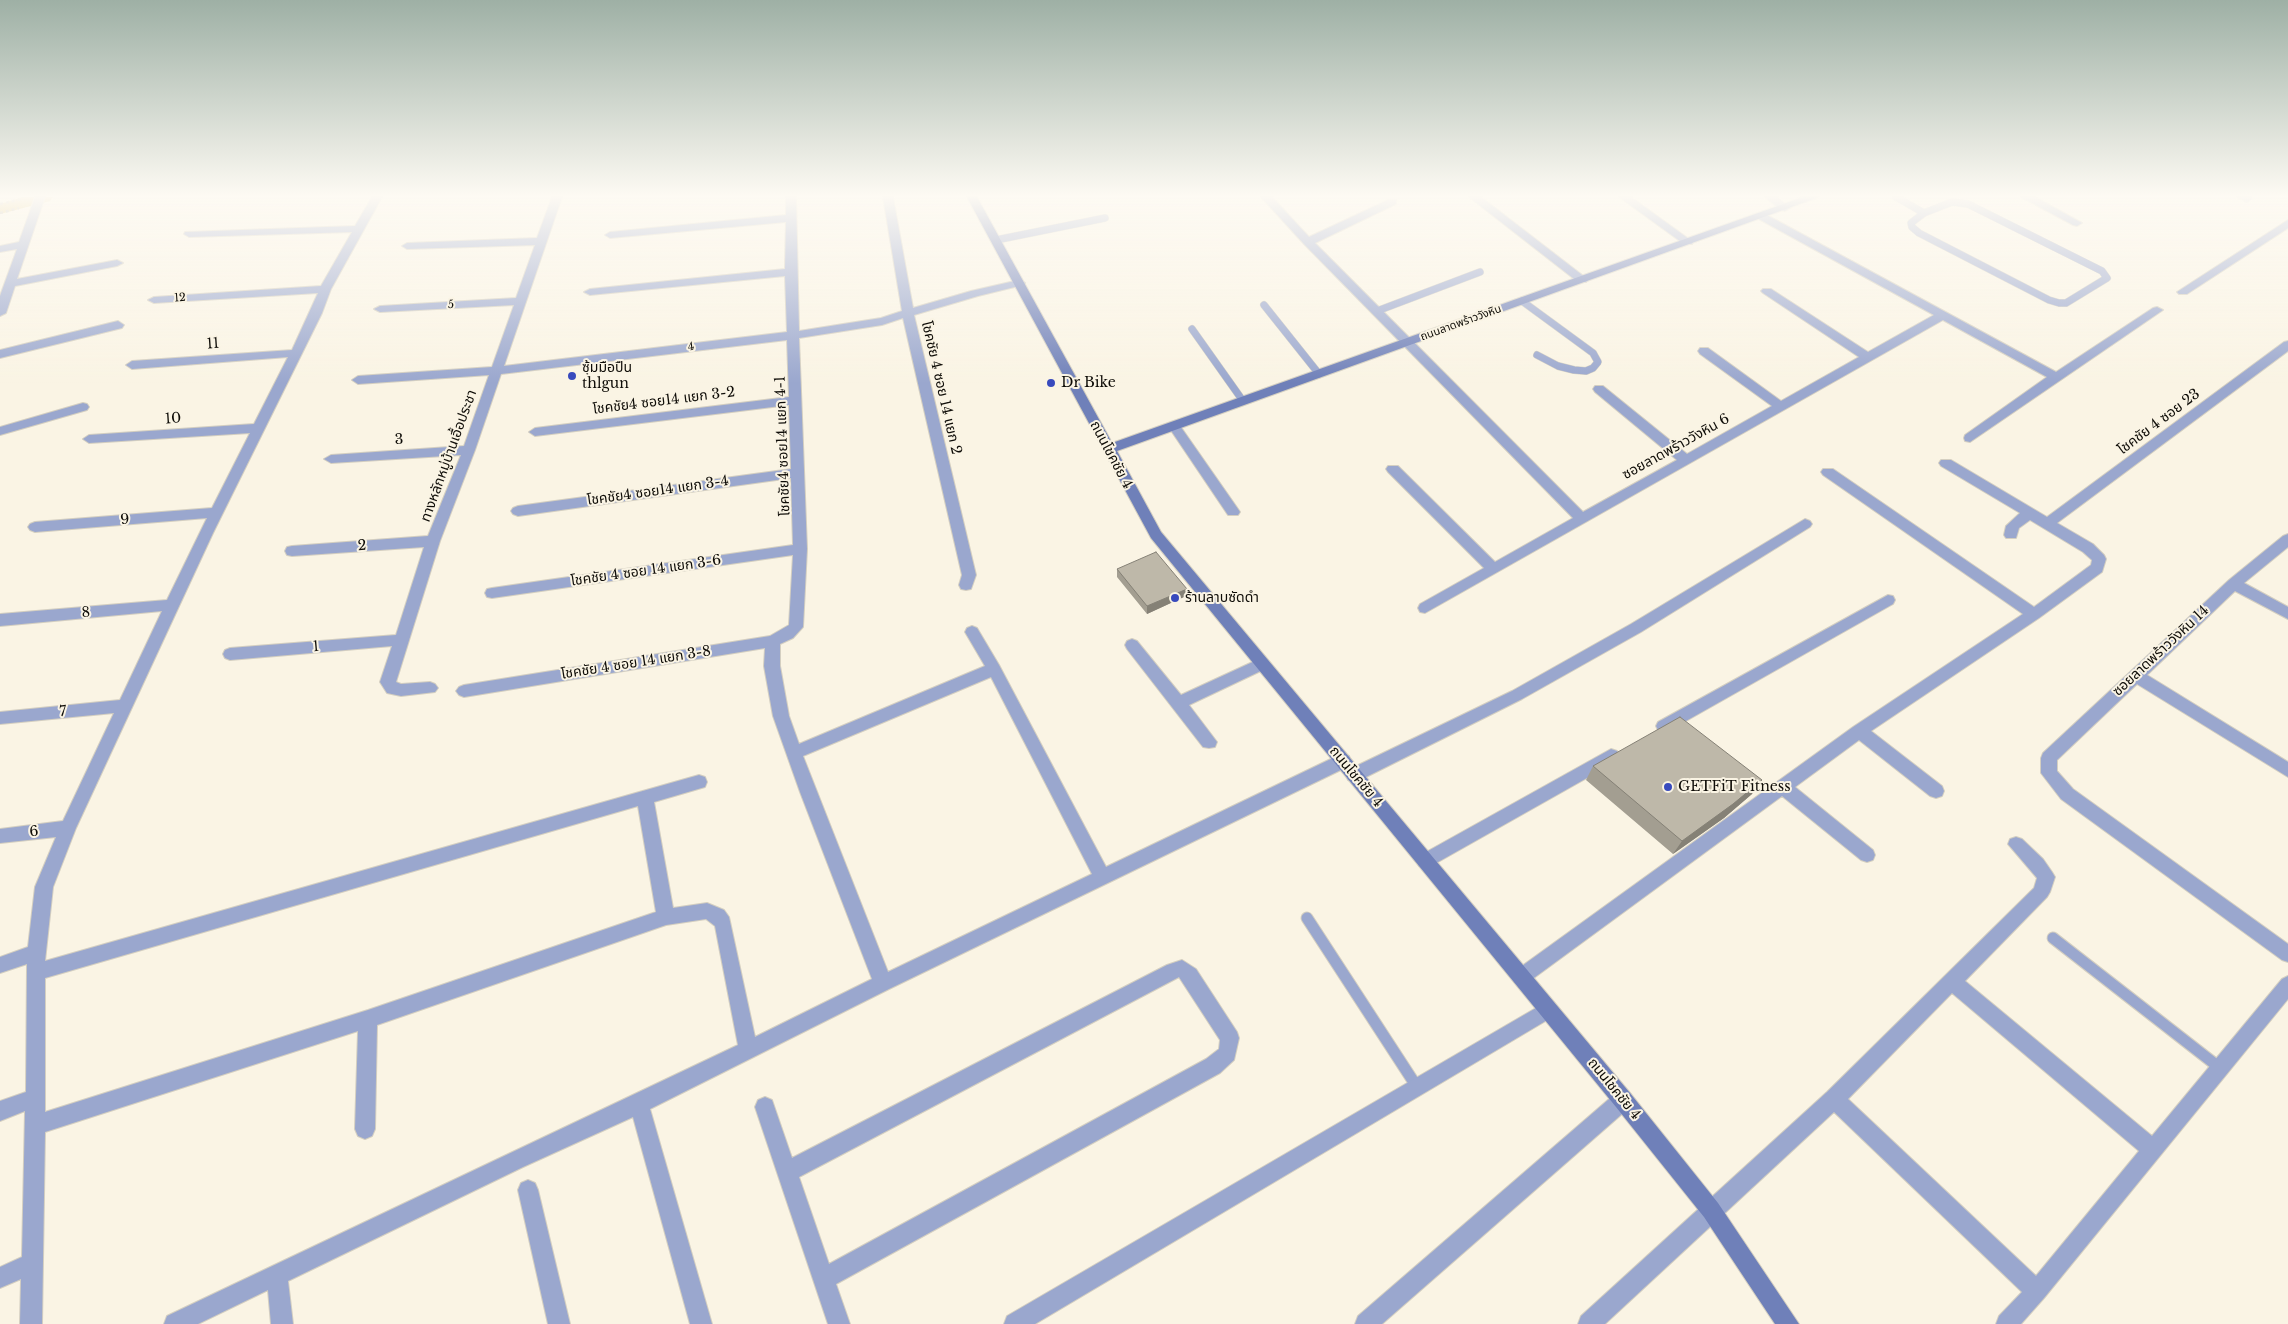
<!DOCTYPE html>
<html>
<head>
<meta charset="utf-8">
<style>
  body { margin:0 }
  canvas { display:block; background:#faf4e4 }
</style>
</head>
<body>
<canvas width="2288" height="1324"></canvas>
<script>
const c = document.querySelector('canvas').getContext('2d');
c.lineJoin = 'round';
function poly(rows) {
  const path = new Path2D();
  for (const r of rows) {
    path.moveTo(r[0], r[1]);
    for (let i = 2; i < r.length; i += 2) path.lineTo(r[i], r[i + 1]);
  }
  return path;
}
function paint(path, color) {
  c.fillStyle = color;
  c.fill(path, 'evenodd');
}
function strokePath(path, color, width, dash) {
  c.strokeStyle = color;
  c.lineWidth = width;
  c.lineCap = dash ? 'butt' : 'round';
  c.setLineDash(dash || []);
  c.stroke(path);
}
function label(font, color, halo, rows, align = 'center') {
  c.font = font + ' "Libre Baskerville","Noto Sans Thai",serif';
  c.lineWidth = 4;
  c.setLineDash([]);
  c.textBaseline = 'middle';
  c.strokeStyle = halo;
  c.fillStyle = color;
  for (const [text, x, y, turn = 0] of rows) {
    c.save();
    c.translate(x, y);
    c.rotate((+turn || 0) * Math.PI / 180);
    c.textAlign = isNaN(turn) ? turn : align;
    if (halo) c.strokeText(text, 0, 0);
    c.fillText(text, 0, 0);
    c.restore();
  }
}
const canal = poly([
  [23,197,53,197,50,201,0,214,0,204,23,197]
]);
const path = poly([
  [0,204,21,199],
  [0,213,19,208]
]);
const laneFar1 = poly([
  [1896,197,1924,213],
  [1952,202,1968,204,2102,271,2107,278,2066,303,2059,303,2049,300,1919,233,1912,227,1911,223,1924,213,1952,202],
  [996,240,1105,218],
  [1522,301,1593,353,1598,362,1593,368,1586,371,1574,370,1558,366,1537,355],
  [1264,305,1319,374],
  [1377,311,1480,272],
  [1192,329,1243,401]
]);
const lane = poly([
  [1307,918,1417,1087],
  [2053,938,2220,1068]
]);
const street = poly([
  [35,197,45,197,17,279,117,260,123,263,117,266,15,286,6,313,0,316,0,296,17,249,0,252,0,246,19,242,35,197],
  [372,197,382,197,331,289,322,313,213,533,76,828,53,887,45,961,699,775,705,777,707,782,705,787,654,802,673,908,707,903,724,910,729,917,755,1037,872,979,800,792,773,716,764,666,765,648,464,697,459,695,456,691,459,687,464,685,770,636,789,625,793,555,492,598,487,597,485,593,487,589,492,588,793,545,791,478,518,516,513,514,511,511,513,508,518,506,791,469,789,405,535,436,529,432,535,428,789,397,787,340,501,374,475,450,440,541,396,682,401,684,430,682,435,684,438,688,435,692,401,696,387,693,380,682,392,646,230,660,225,658,223,654,225,650,230,648,396,635,424,547,292,556,287,555,285,551,287,547,292,546,428,536,461,455,331,463,324,459,331,455,464,446,489,375,358,384,352,380,358,376,492,367,514,305,380,312,374,309,380,306,516,298,535,245,407,249,402,246,407,243,537,238,552,197,562,197,504,366,787,332,785,276,590,295,584,292,590,289,785,269,786,222,610,238,605,235,610,232,786,215,786,197,796,197,799,331,881,318,902,311,883,197,893,197,913,308,971,291,1019,280,1025,283,1023,285,978,296,914,315,976,575,971,589,966,590,961,589,959,585,962,575,903,318,882,325,799,338,807,549,803,627,793,638,780,644,780,666,789,716,799,744,985,666,965,632,967,628,972,626,977,628,999,665,1106,867,1337,756,1343,754,1349,756,1351,761,1349,766,889,989,650,1109,712,1324,690,1324,633,1117,523,1167,288,1281,293,1324,271,1324,268,1290,198,1324,164,1324,167,1316,738,1045,715,926,706,919,666,925,377,1025,375,1129,372,1136,365,1139,358,1136,355,1129,358,1031,45,1132,42,1324,20,1324,21,1279,0,1288,0,1267,22,1257,25,1111,0,1121,0,1101,26,1092,27,964,0,973,0,957,28,947,35,887,56,837,0,843,0,829,63,821,114,713,0,724,0,712,120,700,162,611,0,626,0,614,167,600,207,518,35,532,30,530,28,527,30,524,35,522,212,508,250,433,89,443,83,439,89,435,254,424,288,357,132,369,126,365,132,361,292,350,318,293,154,303,148,300,154,297,321,286,352,232,189,237,184,234,185,232,355,226,372,197],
  [991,677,1092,874,888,972,803,756,991,677],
  [638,806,656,912,368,1010,45,1112,45,978,638,806],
  [1261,197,1272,197,1309,237,1388,200,1396,200,1396,204,1315,243,1583,512,1677,460,1595,392,1593,389,1595,386,1603,386,1687,454,1772,406,1700,354,1698,351,1700,348,1708,348,1781,401,1859,357,1763,293,1761,291,1763,289,1771,289,1868,352,1934,315,1757,218,1757,214,1765,214,2056,372,2153,308,2157,307,2163,310,1970,442,1965,441,1964,438,1965,435,2047,377,1943,320,1425,613,1420,612,1418,608,1420,604,1484,568,1388,472,1386,469,1388,466,1398,466,1495,562,1573,518,1304,244,1261,197],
  [1469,197,1481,197,1586,278,1588,280,1586,282,1578,282,1469,197],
  [1619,197,1631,197,1693,242,1692,244,1684,244,1619,197],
  [1765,197,1777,197,1790,208,1785,211,1781,210,1765,197],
  [2021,197,2035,197,2082,223,2077,226,2073,225,2021,197],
  [2237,197,2251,197,2252,199,2247,202,2237,197],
  [2288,220,2288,228,2187,294,2179,294,2177,292,2288,220],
  [118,321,124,325,122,328,0,358,0,350,118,321],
  [2288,341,2288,351,2057,523,2093,544,2104,555,2106,559,2102,572,2039,618,1871,731,1942,786,1944,791,1942,796,1936,798,1930,796,1859,740,1795,787,1873,850,1875,855,1873,860,1867,862,1861,860,1782,796,1527,983,1521,985,1515,983,1512,977,1515,971,1853,727,2023,614,1823,475,1821,472,1823,469,1833,469,2034,607,2091,565,2092,560,2083,552,2030,520,2019,528,2016,538,2006,538,2004,535,2006,526,2020,513,1941,466,1939,463,1941,460,1951,460,2047,517,2284,342,2288,341],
  [83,403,87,404,89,407,87,410,0,435,0,427,83,403],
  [1174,422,1178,423,1238,509,1240,512,1238,515,1228,515,1168,426,1174,422],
  [1805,519,1810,521,1812,524,1810,527,1641,632,1522,699,1360,780,1354,782,1348,780,1346,775,1348,770,1512,691,1631,624,1805,519],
  [2288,534,2288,547,2244,583,2288,607,2288,619,2235,591,2147,675,2288,762,2288,777,2137,684,2057,760,2057,771,2073,789,2288,944,2288,962,2282,960,2061,799,2041,773,2041,758,2043,753,2229,580,2283,536,2288,534],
  [1888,595,1893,596,1895,600,1893,604,1670,730,1664,732,1658,730,1656,726,1658,722,1888,595],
  [1132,639,1137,641,1181,695,1257,660,1262,658,1267,660,1270,664,1267,668,1189,705,1217,742,1215,747,1209,748,1203,747,1127,649,1125,645,1127,641,1132,639],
  [1611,749,1617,751,1619,756,1617,761,1431,866,1425,868,1419,866,1417,861,1419,856,1611,749],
  [2016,837,2022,839,2043,859,2052,872,2055,877,2050,892,2047,897,1965,981,2152,1136,2282,979,2288,976,2288,999,2044,1298,2021,1324,1996,1324,1999,1316,2022,1292,1834,1112,1605,1324,1578,1324,1581,1316,1827,1092,2034,888,2037,878,2008,844,2010,839,2016,837],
  [1952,993,2139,1151,2036,1276,1848,1099,1952,993],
  [1182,960,1196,969,1237,1032,1239,1038,1234,1060,1220,1073,836,1284,850,1324,828,1324,755,1107,758,1100,765,1097,772,1100,792,1158,1167,965,1182,960],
  [1179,977,1220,1040,1219,1049,1206,1059,829,1264,799,1177,1179,977],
  [1548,1001,1554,1004,1557,1010,1554,1016,1035,1324,1004,1324,1007,1316,1548,1001],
  [1623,1090,1630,1093,1633,1100,1630,1107,1382,1324,1355,1324,1358,1316,1616,1093,1623,1090],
  [528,1180,535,1183,538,1190,570,1324,548,1324,518,1190,521,1183,528,1180]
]);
const secondary = poly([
  [967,197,977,197,1112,443,1803,197,1819,197,1117,451,1161,532,1630,1093,1718,1203,1799,1324,1775,1324,1704,1217,1616,1107,1151,538,967,197]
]);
const wall = poly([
  [1117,569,1187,589,1186,596,1147,614,1117,577],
  [1593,766,1752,794,1724,818,1673,854,1586,780]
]);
const shadedWall = poly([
  [1187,589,1186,596,1147,614,1147,606],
  [1762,780,1752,794,1724,818,1673,854,1682,841]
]);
const building = poly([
  [1156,552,1187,589,1147,606,1117,569,1156,552],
  [1680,717,1762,780,1733,804,1682,841,1593,766,1680,717]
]);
const markers = [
  [572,376,5,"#384abd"],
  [1051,383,5,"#384abd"],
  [1175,598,5,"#384abd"],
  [1668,787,5,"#384abd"]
];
const farStreetnames = [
  ["12",180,298,-4],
  ["5",451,305,-4],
  ["ถนนลาดพร้าววังหิน",1461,323,-20],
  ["4",691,347,-7]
];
const streetNames = [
  ["11",213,344,-4],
  ["โชคชัย 4 ซอย 14 แยก 2",941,388,77],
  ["โชคชัย4 ซอย14 แยก 3-2",664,401,-7],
  ["10",173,419,-4],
  ["โชคชัย 4 ซอย 23",2159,422,-37],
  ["3",399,440,-4],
  ["โชคชัย4 ซอย14 แยก 4-1",783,446,-92],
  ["ซอยลาดพร้าววังหิน 6",1676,447,-29],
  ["ถนนโชคชัย 4",1111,455,62],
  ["ทางหลักหมู่บ้านเอื้อประชา",449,456,-70],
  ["โชคชัย4 ซอย14 แยก 3-4",658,491,-8],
  ["9",125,520,-5],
  ["2",362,546,-4],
  ["โชคชัย 4 ซอย 14 แยก 3-6",646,571,-8],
  ["8",86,613,-5],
  ["1",316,647,-5],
  ["ซอยลาดพร้าววังหิน 14",2161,651,-43],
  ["โชคชัย 4 ซอย 14 แยก 3-8",636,663,-9],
  ["7",63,712,-6],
  ["ถนนโชคชัย 4",1356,777,50],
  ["6",34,832,-7],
  ["ถนนโชคชัย 4",1614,1089,51]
];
const poiNames = [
  ["ซุ้มมือปืน",582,368],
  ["thlgun",582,384],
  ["Dr Bike",1061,383],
  ["ร้านลาบซัดดำ",1185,598],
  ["GETFiT Fitness",1678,787]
];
paint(canal, '#d0ab40');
strokePath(laneFar1, '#d4cfc1', 8);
strokePath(lane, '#d4cfc1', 13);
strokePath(street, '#d4cfc1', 2);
strokePath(secondary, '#d4cfc1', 2);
strokePath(path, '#979287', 2.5, [3, 3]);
strokePath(laneFar1, '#9aa7ce', 7);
strokePath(lane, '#9aa7ce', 11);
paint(street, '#9aa7ce');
paint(secondary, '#6f80b9');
paint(wall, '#a39e91');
paint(shadedWall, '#858176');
paint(building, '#beb8a9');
strokePath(building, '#858176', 1);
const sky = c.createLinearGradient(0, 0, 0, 383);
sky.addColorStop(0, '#9eb0a5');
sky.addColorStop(0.51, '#fdfaf3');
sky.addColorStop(1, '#fdfaf300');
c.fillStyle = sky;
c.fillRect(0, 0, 2288, 383);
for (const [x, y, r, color] of markers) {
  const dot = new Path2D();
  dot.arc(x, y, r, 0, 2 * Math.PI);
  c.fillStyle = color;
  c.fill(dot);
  strokePath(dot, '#faf4e4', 2);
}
label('11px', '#0e0c07', '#faf4e4', farStreetnames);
label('14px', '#0e0c07', '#faf4e4', streetNames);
label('14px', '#0e0c07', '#faf4e4', poiNames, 'left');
</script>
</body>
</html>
